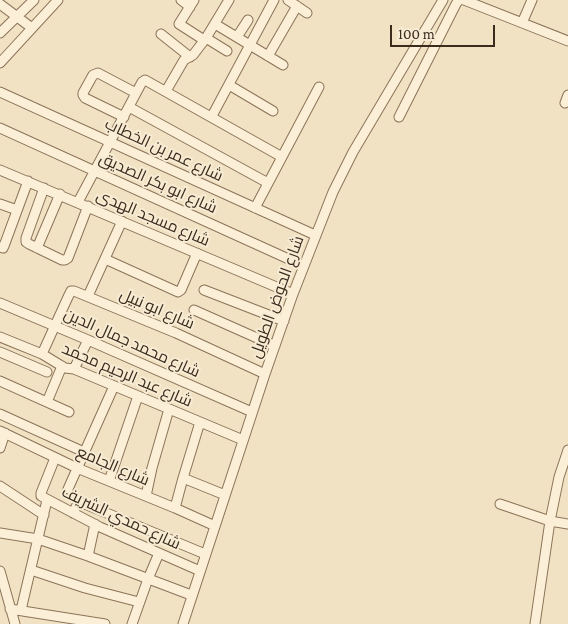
<!DOCTYPE html>
<html>
<head>
<meta charset="utf-8">
<style>
  body { margin:0 }
  #map { position:relative; width:568px; height:624px; overflow:hidden; background:#f0e2c3; font-family:"Crimson Pro",serif }
  canvas { display:block }
  .scale { position:absolute; left:390px; top:25px; width:105px; height:22px; box-sizing:border-box; border:2px solid #3b2b1d; border-top:0; padding-left:6px; font-size:15px; line-height:18px; white-space:nowrap; color:#3b2b1d; -webkit-text-stroke:4px #f7ecd3; paint-order:stroke }
</style>
</head>
<body>
<div id="map">
<canvas width="568" height="624"></canvas>
<div class="scale">100 m</div>
</div>
<script>
const c = document.querySelector('canvas').getContext('2d');
c.lineJoin = 'round';
function poly(rows) {
  const path = new Path2D();
  for (const r of rows) {
    path.moveTo(r[0], r[1]);
    for (let i = 2; i < r.length; i += 2) path.lineTo(r[i], r[i + 1]);
  }
  return path;
}
function strokePath(path, color, width, dash) {
  c.strokeStyle = color;
  c.lineWidth = width;
  c.lineCap = dash ? 'butt' : 'round';
  c.setLineDash(dash || []);
  c.stroke(path);
}
function label(font, color, halo, rows, align = 'center') {
  c.font = font + ' "Crimson Pro",Cairo,serif';
  c.lineWidth = 4;
  c.setLineDash([]);
  c.textBaseline = 'middle';
  c.strokeStyle = halo;
  c.fillStyle = color;
  for (const [text, x, y, turn = 0] of rows) {
    c.save();
    c.translate(x, y);
    c.rotate((+turn || 0) * Math.PI / 180);
    c.textAlign = isNaN(turn) ? turn : align;
    if (halo) c.strokeText(text, 0, 0);
    c.fillText(text, 0, 0);
    c.restore();
  }
}
const minor = poly([
  [181,0,190,7],
  [194,0,179,24,204,40],
  [288,0,307,13],
  [464,0,568,41],
  [0,4,32,28],
  [522,23,532,0],
  [215,24,283,65],
  [0,33,34,0],
  [161,34,190,57],
  [237,37,248,20],
  [206,38,227,51],
  [268,56,297,6],
  [0,63,58,0],
  [229,85,273,111],
  [166,91,184,60,193,55,206,38,229,0],
  [0,92,315,235],
  [565,103,568,95],
  [129,107,268,183],
  [212,116,274,0],
  [124,117,85,98,83,95,83,93,93,75,98,73,136,93],
  [399,117,456,4,458,1,460,0],
  [0,128,304,266],
  [0,170,293,294],
  [44,188,26,238,26,242,29,244,62,260,65,260,68,258,88,206],
  [78,202,142,82,145,80,282,157],
  [0,204,17,210],
  [255,208,319,87],
  [0,247,3,248,4,246,28,181],
  [37,248,60,194],
  [105,259,178,292,181,290,197,253],
  [204,290,284,321],
  [88,296,122,221],
  [0,303,88,340,252,412],
  [194,310,275,346],
  [0,337,42,354,65,368,74,369,243,440],
  [0,352,47,372],
  [42,354,68,297,71,291,74,291,176,333,265,374],
  [74,369,88,340],
  [0,381,69,412],
  [47,402,62,366],
  [0,414,84,452],
  [0,431,77,468,175,508,215,526],
  [0,448,5,433],
  [55,458,41,493,41,496,100,527,200,571],
  [183,478,225,495],
  [109,481,138,396],
  [0,486,44,515],
  [68,489,114,386],
  [146,496,152,468,169,409],
  [500,504,550,521,568,524],
  [175,508,183,478,200,422],
  [73,513,78,503,80,502,205,554],
  [0,533,38,539,88,556,191,595],
  [88,556,95,524],
  [31,570,85,588,139,602],
  [0,571,15,624],
  [10,609,105,624],
  [21,610,47,500],
  [132,624,148,579,159,553],
  [183,624,265,374,293,294,333,192,353,152,443,0],
  [535,624,550,521,559,477,568,450]
]);
const streetNames = [
  ["شارع عمر بن الخطاب",164,150,25],
  ["شارع ابو بكر الصديق",158,183,24],
  ["شارع مسجد الهدى",153,218,23],
  ["شارع الحوض الطويل",277,297,-70],
  ["شارع ابو نبيل",157,309,23],
  ["شارع محمد جمال الدين",132,343,24],
  ["شارع عبد الرحيم محمد",127,375,23],
  ["شارع الجامع",113,466,23],
  ["شارع حمدي الشريف",121,518,25]
];
strokePath(minor, '#8c7358', 11);
strokePath(minor, '#fbefd7', 9);
label('16px', '#3b2b1d', '#f7ecd3', streetNames);
</script>
</body>
</html>
